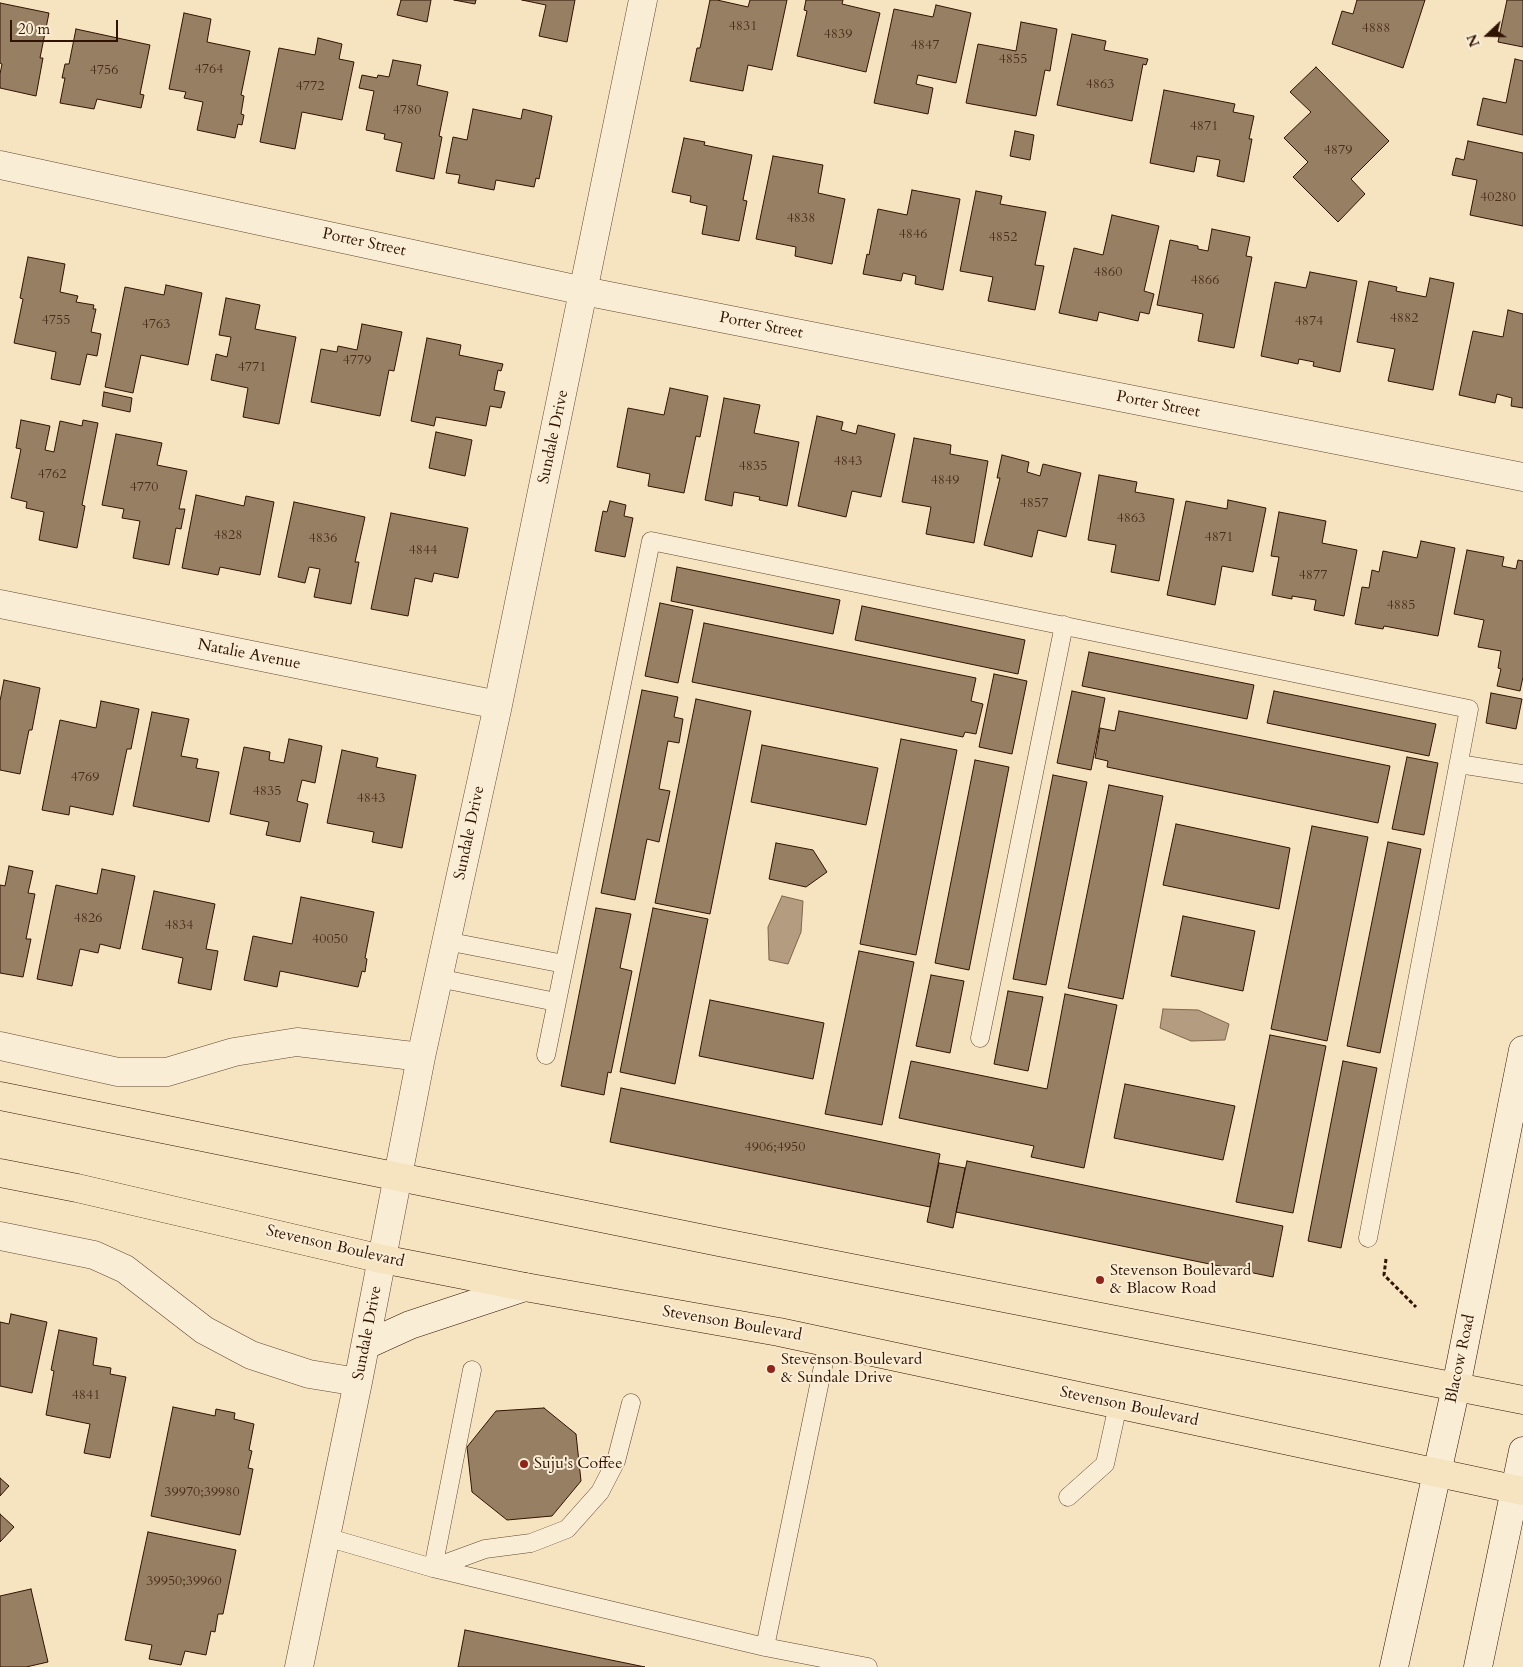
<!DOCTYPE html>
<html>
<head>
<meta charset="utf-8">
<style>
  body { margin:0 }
  #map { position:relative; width:1523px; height:1667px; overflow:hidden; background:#f6e3bf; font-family:Cardo,serif }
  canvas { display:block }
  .north { position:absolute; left:1463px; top:10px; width:50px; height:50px; -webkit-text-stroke:4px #f9edd5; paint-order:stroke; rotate:249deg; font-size:14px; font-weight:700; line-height:20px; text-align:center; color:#311302 }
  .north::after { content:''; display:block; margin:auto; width:18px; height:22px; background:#311302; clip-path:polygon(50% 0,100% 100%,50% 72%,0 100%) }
  .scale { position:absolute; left:10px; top:20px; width:108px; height:22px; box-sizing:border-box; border:2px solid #311302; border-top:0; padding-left:6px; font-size:15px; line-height:18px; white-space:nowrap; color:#311302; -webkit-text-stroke:4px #f9edd5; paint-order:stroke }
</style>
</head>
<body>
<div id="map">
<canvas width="1523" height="1667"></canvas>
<div class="north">N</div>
<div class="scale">20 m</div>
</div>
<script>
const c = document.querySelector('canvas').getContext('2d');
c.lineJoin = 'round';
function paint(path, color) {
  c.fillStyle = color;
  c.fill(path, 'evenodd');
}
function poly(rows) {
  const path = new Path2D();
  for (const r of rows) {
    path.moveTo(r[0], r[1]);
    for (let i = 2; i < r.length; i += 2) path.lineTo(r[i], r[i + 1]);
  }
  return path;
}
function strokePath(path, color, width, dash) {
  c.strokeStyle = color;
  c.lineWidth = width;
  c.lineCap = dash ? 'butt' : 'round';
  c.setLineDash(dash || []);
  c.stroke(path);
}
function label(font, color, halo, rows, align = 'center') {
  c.font = font + ' Cardo,serif';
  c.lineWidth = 4;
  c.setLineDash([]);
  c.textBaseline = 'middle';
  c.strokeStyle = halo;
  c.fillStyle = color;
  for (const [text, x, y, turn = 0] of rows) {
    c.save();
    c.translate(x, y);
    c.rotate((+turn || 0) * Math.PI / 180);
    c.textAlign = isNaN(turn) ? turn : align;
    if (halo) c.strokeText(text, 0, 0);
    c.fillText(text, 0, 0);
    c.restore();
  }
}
const water = poly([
  [782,896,803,901,801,932,788,964,769,960,768,927,782,896],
  [1163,1009,1198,1010,1229,1024,1225,1040,1191,1041,1160,1028,1163,1009]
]);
const building = poly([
  [401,0,431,0,427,22,397,15,401,0],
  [454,0,476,0,475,4,454,0],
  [522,0,575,0,567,42,539,36,546,5,522,0],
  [710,0,717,0,748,7,750,0,787,0,772,70,748,65,743,91,690,81,697,48,700,48,710,0],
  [806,0,843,0,842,4,880,13,866,72,797,56,807,11,804,10,806,0],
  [1357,0,1425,0,1403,68,1332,44,1342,11,1353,14,1357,0],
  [1507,0,1523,0,1523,47,1498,42,1507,0],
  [0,3,49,13,40,58,43,58,36,96,0,88,0,74,2,64,0,63,0,3],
  [936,5,971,13,956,83,918,75,916,84,933,88,928,114,874,103,894,9,933,17,936,5],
  [184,13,211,19,207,42,250,51,241,95,244,96,241,114,244,115,242,125,238,124,235,138,197,130,203,102,184,98,186,92,169,89,184,13],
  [1021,22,1057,29,1050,71,1045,70,1036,116,966,103,978,44,1016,51,1021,22],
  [76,29,150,45,140,94,144,95,141,108,97,99,94,109,60,103,65,78,62,78,65,64,69,64,76,29],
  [1072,34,1106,41,1104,50,1148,59,1146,65,1143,64,1132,121,1057,105,1072,34],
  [318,38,342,44,339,59,354,62,342,120,302,112,295,149,260,142,279,48,315,55,318,38],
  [1515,59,1523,61,1523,135,1477,125,1483,98,1506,103,1515,59],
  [393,60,421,65,417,85,448,92,439,136,442,137,434,179,396,171,402,143,384,139,385,134,366,130,374,91,359,88,362,75,377,78,378,75,389,77,393,60],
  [1316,67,1389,141,1351,179,1365,194,1338,222,1293,177,1308,162,1284,138,1311,112,1290,92,1316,67],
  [1164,90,1235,104,1233,112,1254,116,1249,139,1252,139,1244,182,1217,176,1220,160,1197,156,1194,172,1150,163,1164,90],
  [473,109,521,119,523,109,552,116,539,179,536,178,534,187,496,180,494,190,458,183,460,175,446,173,453,137,467,140,473,109],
  [1015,131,1034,135,1030,160,1010,156,1015,131],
  [684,138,705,142,704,145,752,155,743,200,747,201,739,241,702,234,707,206,690,202,691,196,672,192,684,138],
  [1468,141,1523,153,1523,226,1470,215,1477,180,1452,175,1456,158,1464,160,1468,141],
  [773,156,823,165,818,193,845,199,832,264,795,256,796,247,756,239,773,156],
  [912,190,960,199,943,290,915,284,916,276,903,273,901,281,863,274,867,254,869,255,878,209,907,215,912,190],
  [976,191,1002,196,1000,204,1046,212,1035,265,1044,266,1035,310,988,301,993,277,960,271,976,191],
  [1112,215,1159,226,1144,291,1154,294,1149,314,1140,312,1138,321,1099,312,1097,321,1059,313,1074,248,1103,255,1112,215],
  [1212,229,1250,237,1246,256,1252,257,1234,348,1198,341,1203,314,1157,305,1170,240,1198,246,1198,249,1208,251,1212,229],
  [28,257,65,264,60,292,78,296,76,302,94,305,93,309,96,309,91,332,101,334,97,356,87,354,80,385,51,379,56,352,14,343,23,299,20,298,28,257],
  [1310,272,1357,281,1340,372,1313,366,1314,362,1299,359,1298,364,1261,356,1275,282,1306,288,1310,272],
  [1430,278,1454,283,1433,390,1388,381,1395,349,1357,342,1369,281,1397,287,1396,291,1426,297,1430,278],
  [166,285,202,293,188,365,141,355,133,393,105,387,125,287,164,295,166,285],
  [226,298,260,305,255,329,296,337,279,424,243,417,248,388,211,380,216,354,227,357,231,337,219,335,226,298],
  [1508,310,1523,314,1523,408,1511,406,1512,398,1497,394,1495,403,1459,395,1473,331,1503,337,1508,310],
  [362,324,402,332,394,371,389,370,380,416,311,402,321,349,337,352,338,346,357,350,362,324],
  [427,338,461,345,459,355,503,364,501,371,498,370,494,390,505,392,501,408,490,406,486,426,436,417,434,426,411,421,427,338],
  [670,388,708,396,700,437,696,436,684,493,648,486,650,474,617,467,628,408,664,415,670,388],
  [104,392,132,398,130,412,102,406,104,392],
  [724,398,760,405,754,433,799,442,787,506,759,500,760,497,734,492,732,506,705,500,724,398],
  [817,416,843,422,841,430,856,434,858,425,895,434,881,497,852,491,846,517,798,506,817,416],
  [21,420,50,426,45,450,54,452,60,421,82,426,83,420,98,423,82,505,85,506,77,548,39,540,44,512,26,508,27,502,11,498,21,449,16,448,21,420],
  [436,432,472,440,465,476,429,468,436,432],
  [116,434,162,443,157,465,187,471,179,509,185,509,181,529,176,528,169,565,133,558,140,521,122,518,124,509,102,505,116,434],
  [914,438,951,445,950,454,988,461,974,543,926,534,931,507,902,502,914,438],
  [1002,455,1029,462,1027,472,1040,476,1043,464,1081,473,1066,537,1038,530,1032,557,984,545,1000,478,997,478,1002,455],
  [1099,475,1137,482,1135,492,1174,499,1159,581,1111,572,1116,545,1088,540,1099,475],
  [196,495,244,506,246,496,274,502,260,575,220,567,218,575,182,568,196,495],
  [1228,500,1266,508,1253,572,1222,566,1215,605,1167,595,1186,501,1227,509,1228,500],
  [610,501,626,505,624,516,633,518,625,557,595,551,603,511,607,512,610,501],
  [294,502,365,517,355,562,359,562,351,604,314,597,320,569,309,567,305,583,278,577,294,502],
  [1279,512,1326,521,1322,543,1357,550,1344,616,1314,610,1316,600,1292,596,1292,599,1272,595,1279,557,1271,556,1279,512],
  [391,513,468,528,458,578,434,573,432,582,415,578,408,616,371,609,391,513],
  [1421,541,1455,548,1438,636,1384,626,1383,629,1355,624,1362,587,1369,588,1372,570,1379,572,1383,551,1417,558,1421,541],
  [1467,550,1504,557,1502,566,1516,569,1518,560,1523,561,1523,677,1520,691,1497,686,1501,669,1498,668,1501,651,1478,647,1484,620,1454,614,1467,550],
  [677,567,840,600,833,634,671,601,677,567],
  [660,603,693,610,678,683,645,676,660,603],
  [862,606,1025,640,1018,674,855,640,862,606],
  [704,623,976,678,971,701,983,704,976,734,965,732,963,737,692,682,704,623],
  [1089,652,1254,685,1247,719,1082,686,1089,652],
  [994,674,1027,681,1012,754,979,747,994,674],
  [4,680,40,688,32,730,29,730,20,774,0,770,0,701,4,680],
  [642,690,678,697,674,717,683,719,679,743,668,741,659,789,670,791,659,842,647,839,635,900,601,893,642,690],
  [1072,691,1105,698,1091,770,1057,763,1072,691],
  [1274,691,1436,724,1429,756,1267,723,1274,691],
  [1491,693,1522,699,1516,729,1486,723,1491,693],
  [696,699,751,711,710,914,655,903,696,699],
  [101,701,139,709,131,749,127,749,113,815,70,806,69,815,42,810,60,720,96,728,101,701],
  [1119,711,1390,766,1378,823,1107,767,1108,761,1095,758,1100,728,1115,731,1119,711],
  [152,712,189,719,181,756,198,759,196,768,219,772,209,822,133,806,152,712],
  [289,739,322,746,315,783,302,780,297,801,308,804,300,842,266,835,269,822,230,814,244,747,270,752,269,760,284,763,289,739],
  [901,739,957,750,916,955,860,944,901,739],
  [762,745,878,768,866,825,751,802,762,745],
  [342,750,378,758,376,767,416,775,402,848,372,842,374,832,327,823,342,750],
  [1407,757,1438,763,1424,835,1392,829,1407,757],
  [975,760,1009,767,969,970,935,963,975,760],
  [1053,775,1087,782,1046,985,1013,979,1053,775],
  [1109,785,1163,796,1123,999,1068,988,1109,785],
  [1176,824,1290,848,1279,909,1163,885,1176,824],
  [1312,826,1368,837,1327,1041,1271,1029,1312,826],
  [1388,842,1421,849,1380,1053,1347,1046,1388,842],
  [776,843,813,850,827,872,806,887,769,879,776,843],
  [9,866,33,871,28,893,35,894,26,939,31,939,23,977,0,973,0,885,5,886,9,866],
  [102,869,135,876,120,949,100,944,98,953,80,949,72,986,37,979,56,885,97,894,102,869],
  [154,891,215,904,206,949,218,951,211,990,178,983,183,958,142,949,154,891],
  [301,897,374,912,365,958,367,959,365,972,362,971,358,987,280,971,277,987,244,980,253,936,292,944,301,897],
  [596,908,631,914,620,968,632,971,611,1073,608,1072,604,1095,561,1086,596,908],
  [653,908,708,919,675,1084,620,1072,653,908],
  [1183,916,1255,931,1243,991,1171,976,1183,916],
  [859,951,914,962,882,1125,825,1114,859,951],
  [931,975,964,981,950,1053,916,1046,931,975],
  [1008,991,1043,997,1028,1071,994,1064,1008,991],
  [1065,994,1117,1005,1084,1168,1031,1157,1034,1146,899,1118,911,1061,1047,1089,1065,994],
  [710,1000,824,1023,813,1079,699,1056,710,1000],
  [1270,1035,1326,1046,1293,1213,1236,1202,1270,1035],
  [1343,1061,1377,1068,1341,1248,1308,1241,1343,1061],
  [1125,1084,1235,1106,1223,1160,1114,1138,1125,1084],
  [621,1088,940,1154,930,1207,610,1142,621,1088],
  [967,1161,1283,1226,1273,1277,956,1212,967,1161],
  [939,1163,965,1168,953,1228,927,1222,939,1163],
  [11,1314,47,1322,32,1393,0,1386,0,1322,9,1324,11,1314],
  [59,1330,97,1338,93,1365,111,1368,110,1374,126,1377,110,1458,84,1453,90,1424,46,1415,54,1371,51,1370,59,1330],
  [173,1407,215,1416,216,1409,235,1413,234,1419,254,1424,249,1450,252,1451,248,1468,253,1469,240,1535,151,1516,173,1407],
  [544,1408,576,1434,581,1481,552,1516,507,1520,472,1492,467,1447,496,1411,544,1408],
  [0,1478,9,1486,0,1496,0,1478],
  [0,1514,14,1527,0,1542,0,1514],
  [148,1532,236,1550,223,1614,218,1614,215,1632,211,1631,206,1655,185,1651,181,1665,149,1659,152,1645,125,1640,148,1532],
  [31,1589,48,1662,26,1667,0,1667,0,1596,31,1589],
  [465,1630,645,1667,458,1667,465,1630]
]);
const path = poly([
  [1386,1259,1384,1275,1416,1307]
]);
const lane = poly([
  [1459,764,1523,774],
  [446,941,564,964],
  [438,978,556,1002],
  [980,1038,1064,625],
  [546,1055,651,541,1469,709,1368,1238],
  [1068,1497,1105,1464,1118,1405],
  [326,1537,433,1568,765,1647,868,1667],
  [433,1568,485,1549,531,1543,567,1529,600,1492,616,1461,631,1403],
  [433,1568,472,1370],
  [765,1647,828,1342]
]);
const street = poly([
  [0,165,584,291,1523,477],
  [0,604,498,705],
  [0,1046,118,1072,167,1072,234,1052,297,1042,421,1057],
  [0,1236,94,1255,125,1269,204,1330,251,1355,309,1374,358,1382],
  [299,1667,358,1382,421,1057,498,705,643,0]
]);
const secondary = poly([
  [366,1345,410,1325,525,1287],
  [1394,1667,1456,1387,1523,1050],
  [1478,1667,1523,1451]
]);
const primary = poly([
  [0,1096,719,1242,1523,1400],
  [0,1173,77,1188,382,1259,525,1287,779,1332,1523,1491]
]);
const markers = [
  [1100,1280,5,"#8f2418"],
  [771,1369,5,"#8f2418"],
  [524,1464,5,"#8f2418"]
];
const numberNames = [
  ["4831",743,27],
  ["4888",1376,29],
  ["4839",838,35],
  ["4847",925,46],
  ["4855",1013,60],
  ["4764",209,70],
  ["4756",104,71],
  ["4863",1100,85],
  ["4772",310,87],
  ["4780",407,111],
  ["4871",1204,127],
  ["4879",1338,151],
  ["40280",1498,198],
  ["4838",801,219],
  ["4846",913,235],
  ["4852",1003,238],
  ["4860",1108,273],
  ["4866",1205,281],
  ["4882",1404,319],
  ["4755",56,321],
  ["4874",1309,322],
  ["4763",156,325],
  ["4779",357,361],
  ["4771",252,368],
  ["4843",848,462],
  ["4835",753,467],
  ["4762",52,475],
  ["4849",945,481],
  ["4770",144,488],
  ["4857",1034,504],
  ["4863",1131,519],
  ["4828",228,536],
  ["4871",1219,538],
  ["4836",323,539],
  ["4844",423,551],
  ["4877",1313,576],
  ["4885",1401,606],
  ["4769",85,778],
  ["4835",267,792],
  ["4843",371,799],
  ["4826",88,919],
  ["4834",179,926],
  ["40050",330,940],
  ["4906;4950",775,1148],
  ["4841",86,1396],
  ["39970;39980",202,1493],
  ["39950;39960",184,1582]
];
const streetNames = [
  ["Porter Street",364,243,12],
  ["Porter Street",761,326,11],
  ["Porter Street",1158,405,11],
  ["Sundale Drive",554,437,-78],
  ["Natalie Avenue",249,655,11],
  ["Sundale Drive",470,833,-78],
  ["Stevenson Boulevard",335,1247,13],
  ["Stevenson Boulevard",732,1324,10],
  ["Sundale Drive",368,1333,-79],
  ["Blacow Road",1461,1359,-78],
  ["Stevenson Boulevard",1129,1407,12]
];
const poiNames = [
  ["Stevenson Boulevard",1110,1271],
  ["& Blacow Road",1110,1289],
  ["Stevenson Boulevard",781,1360],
  ["& Sundale Drive",781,1378],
  ["Suju's Coffee",534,1464]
];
paint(water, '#b39c7f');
strokePath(water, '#7f654d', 1);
paint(building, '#977f64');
strokePath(building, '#311302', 1);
strokePath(lane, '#624731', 19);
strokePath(street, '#624731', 29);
strokePath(secondary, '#311302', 29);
strokePath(primary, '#311302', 29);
strokePath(path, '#311302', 3, [4, 2.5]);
strokePath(lane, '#f9edd5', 18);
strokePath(street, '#f9edd5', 28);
strokePath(secondary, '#f9edd5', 28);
strokePath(primary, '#f6e3bf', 28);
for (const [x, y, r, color] of markers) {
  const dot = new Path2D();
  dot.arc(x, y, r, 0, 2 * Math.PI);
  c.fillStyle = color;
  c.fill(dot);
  strokePath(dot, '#f9edd5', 2);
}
label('14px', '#4a2e1a', null, numberNames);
label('16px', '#311302', '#f9edd5', streetNames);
label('16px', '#311302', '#f9edd5', poiNames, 'left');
</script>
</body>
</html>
